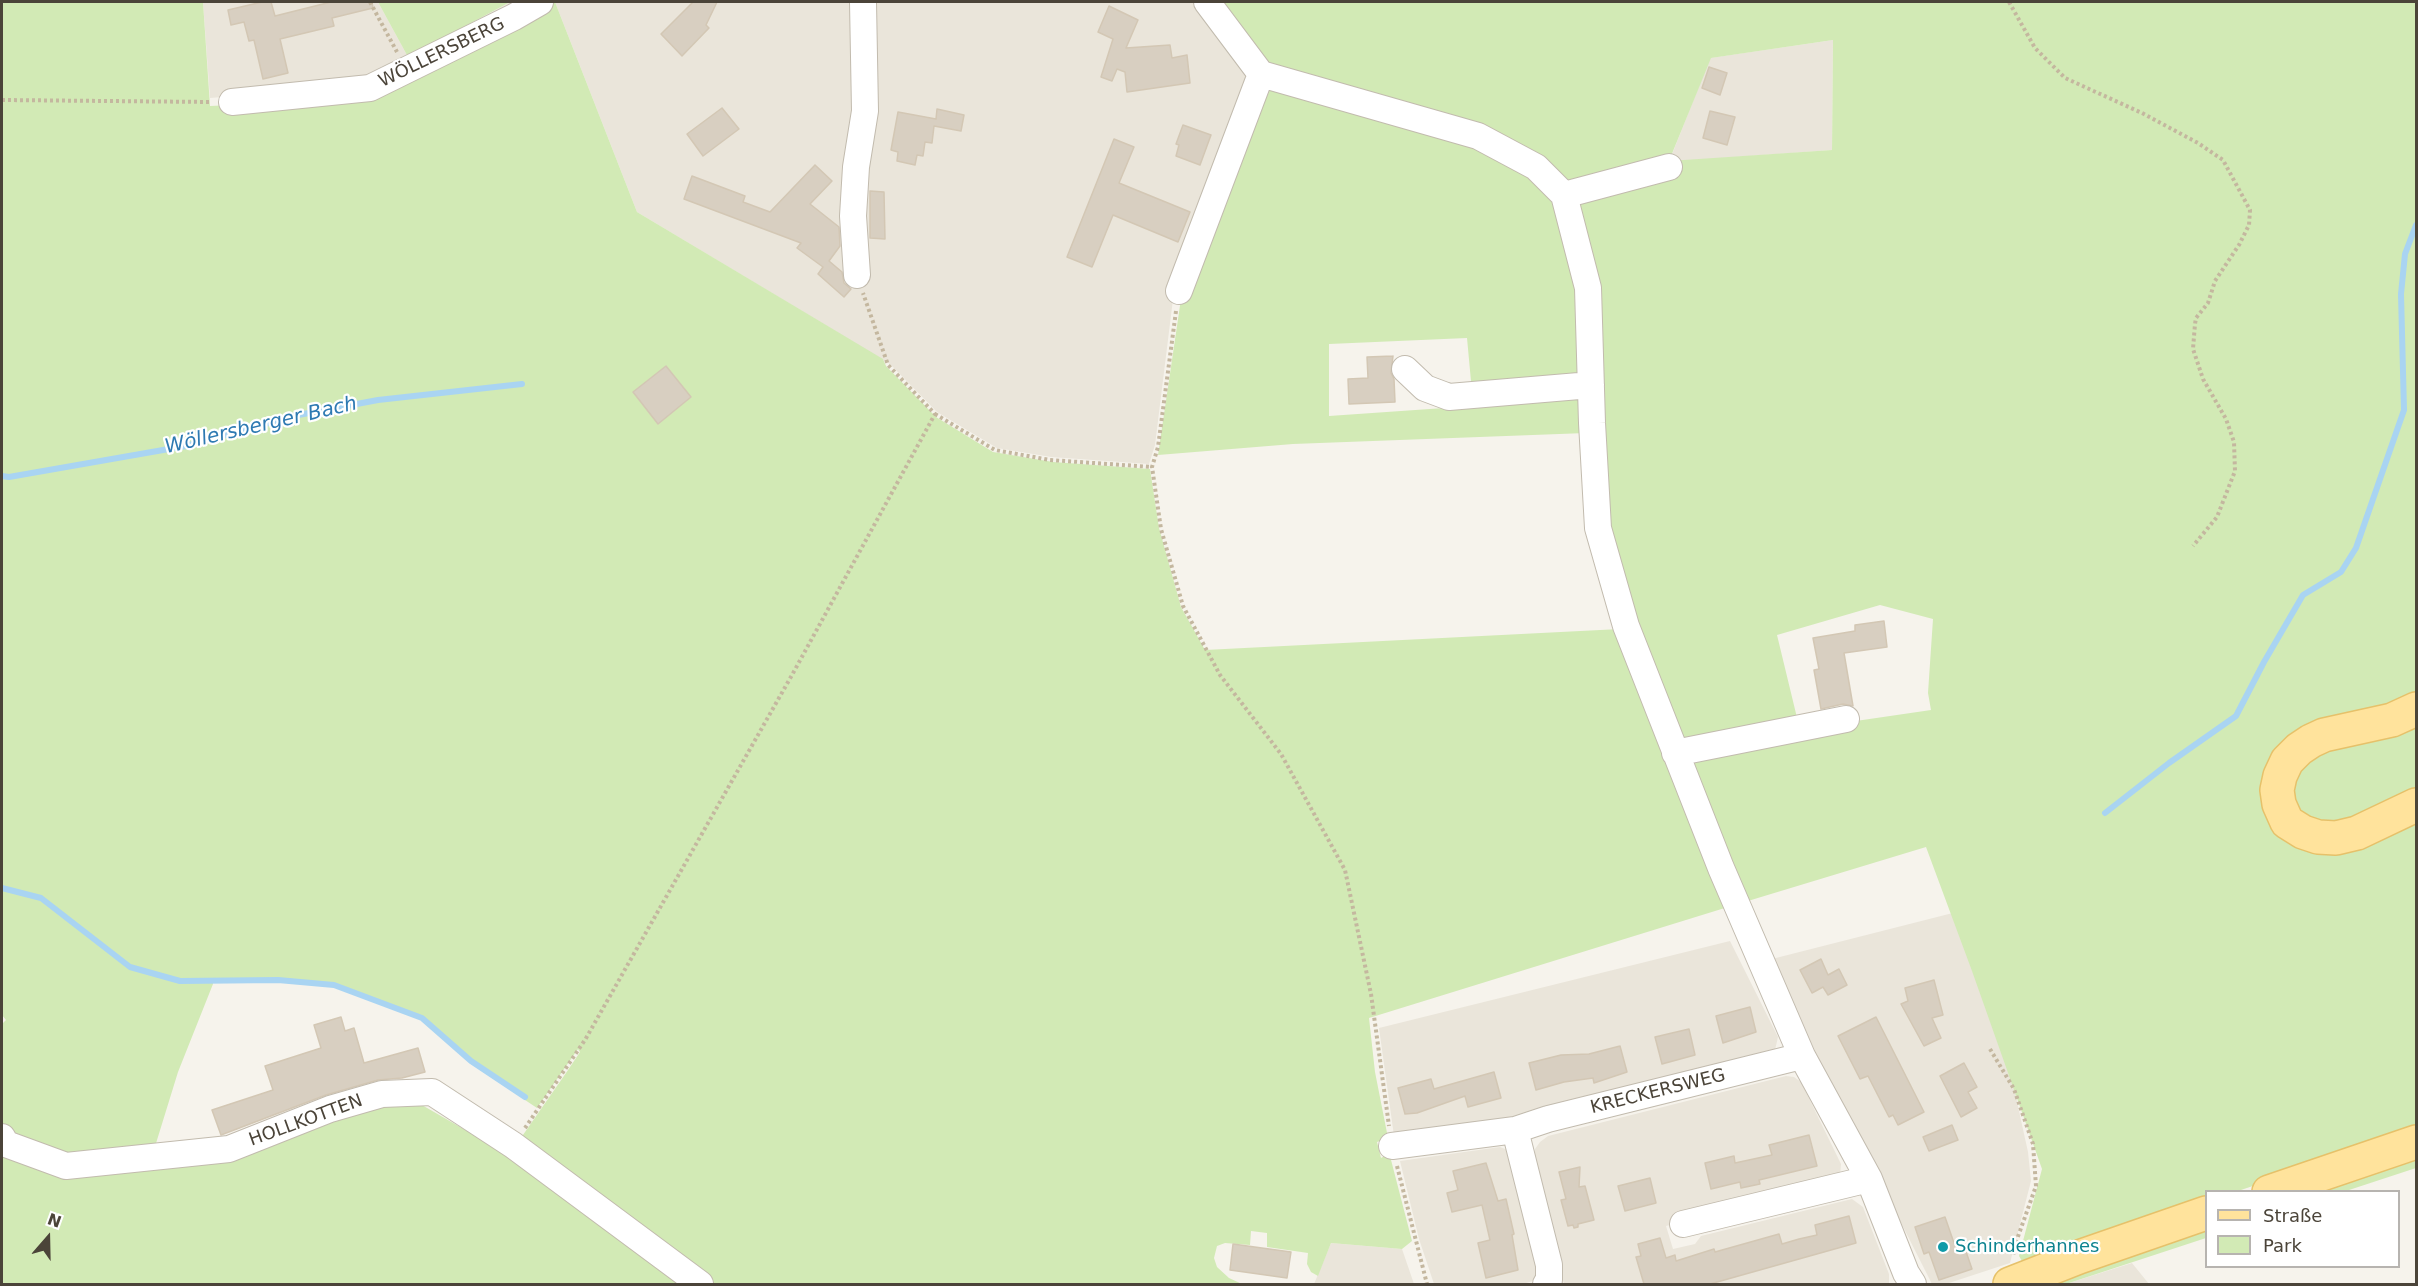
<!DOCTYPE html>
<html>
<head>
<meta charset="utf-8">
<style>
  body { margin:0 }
  #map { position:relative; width:2418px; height:1286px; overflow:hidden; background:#f6f3ec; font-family:"DejaVu Sans",sans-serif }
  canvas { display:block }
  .frame { position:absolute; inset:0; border:3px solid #4b4439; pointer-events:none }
  .legend { position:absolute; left:2205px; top:1190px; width:195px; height:78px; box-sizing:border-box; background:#fff; border:2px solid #b7b4b0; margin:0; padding:8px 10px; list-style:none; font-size:18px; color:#4b4439 }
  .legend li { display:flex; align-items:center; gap:12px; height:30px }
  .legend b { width:30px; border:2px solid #b7b4b0 }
  .north { position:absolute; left:18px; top:1208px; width:60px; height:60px; -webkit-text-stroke:4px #fff; paint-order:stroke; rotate:20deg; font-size:16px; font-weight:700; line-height:24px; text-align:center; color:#4b4439 }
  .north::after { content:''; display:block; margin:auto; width:21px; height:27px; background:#4b4439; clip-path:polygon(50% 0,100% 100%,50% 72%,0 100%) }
</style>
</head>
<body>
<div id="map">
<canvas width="2418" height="1286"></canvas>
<div class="frame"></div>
<ul class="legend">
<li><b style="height:8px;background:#ffe39c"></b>Straße</li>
<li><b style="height:16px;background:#d2eab5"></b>Park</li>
</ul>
<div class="north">N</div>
</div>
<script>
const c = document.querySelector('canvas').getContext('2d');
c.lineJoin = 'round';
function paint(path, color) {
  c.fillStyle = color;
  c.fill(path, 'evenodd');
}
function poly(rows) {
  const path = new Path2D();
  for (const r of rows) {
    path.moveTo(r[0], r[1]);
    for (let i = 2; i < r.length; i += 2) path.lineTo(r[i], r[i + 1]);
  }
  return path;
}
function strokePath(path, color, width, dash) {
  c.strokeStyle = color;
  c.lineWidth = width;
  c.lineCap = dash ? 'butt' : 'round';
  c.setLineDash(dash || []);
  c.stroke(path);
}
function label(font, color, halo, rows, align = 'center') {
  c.font = font + ' "DejaVu Sans",sans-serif';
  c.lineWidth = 4.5;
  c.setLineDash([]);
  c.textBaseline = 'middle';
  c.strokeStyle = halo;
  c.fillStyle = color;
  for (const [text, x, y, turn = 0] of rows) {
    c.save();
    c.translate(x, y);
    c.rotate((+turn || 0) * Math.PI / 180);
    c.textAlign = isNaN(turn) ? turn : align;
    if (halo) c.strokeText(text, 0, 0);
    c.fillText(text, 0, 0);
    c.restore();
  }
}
const residential = poly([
  [203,2,378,2,408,57,510,2,554,2,421,69,372,85,210,98],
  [555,2,1193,2,1251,75,1174,291,1155,445,1149,464,1051,457,997,448,937,412,890,364,637,212],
  [1833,40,1832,150,1669,162,1710,58],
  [1996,902,2017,1102,2028,1152,2031,1181,2010,1263,1946,1284,1932,1284,1768,960],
  [1730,941,1778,1037,1775,1050,1505,1123,1394,1136,1379,1028],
  [1786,1076,1794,1077,1801,1082,1841,1164,1840,1177,1832,1184,1666,1226,1673,1249,1695,1244,1701,1236,1852,1199,1863,1207,1889,1274,1889,1284,1564,1284,1533,1163,1535,1149,1540,1142,1548,1136],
  [1500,1147,1510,1151,1541,1269,1536,1280,1523,1284,1434,1284,1419,1239,1400,1161],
  [1331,1243,1402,1249,1414,1284,1314,1284],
  [2132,1263,2149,1284,2066,1284]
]);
const green = poly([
  [2,2,203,2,210,106,231,105,421,69,555,2,637,212,883,359,886,366,936,417,993,452,1053,462,1150,469,1159,528,1181,607,1205,650,1620,629,1728,907,1369,1018,1375,1072,1388,1138,1377,1142,1381,1158,1388,1154,1390,1156,1412,1241,1402,1249,1331,1243,1318,1276,1311,1272,1307,1264,1308,1253,1267,1247,1267,1233,1251,1231,1250,1245,1225,1243,1217,1246,1214,1258,1217,1267,1229,1278,1242,1284,706,1284,516,1145,566,1073,580,1052,578,1049,537,1108,525,1100,527,1096,472,1060,423,1017,334,983,278,979,213,979,213,984,178,1072,153,1153,67,1163,2,1129,2,1024,6,1020,2,1015],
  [378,2,510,2,408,57],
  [1213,2,2416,2,2416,1131,2238,1191,2206,1192,2206,1202,2027,1264,2022,1261,2019,1256,2042,1169,1972,971,1926,847,1738,904,1680,754,1849,722,1931,710,1928,693,1933,619,1880,605,1777,635,1799,726,1678,748,1601,529,1566,191,1537,165,1272,73],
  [1833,40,1832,150,1669,161,1711,58],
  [1270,90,1476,139,1562,198,1584,288,1587,382,1472,392,1467,338,1329,344,1329,416,1473,406,1586,388,1586,433,1293,444,1158,455,1182,292,1220,191],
  [408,1097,500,1150,687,1284,2,1284,2,1151,119,1164],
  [2416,1151,2416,1168,2346,1191,2299,1192],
  [2206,1223,2206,1238,2066,1284,2047,1284]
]);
const stream = poly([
  [2,476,9,477,186,446,293,416,378,400,522,384],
  [2105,813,2169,763,2236,716,2264,662,2303,595,2341,572,2356,548,2404,410,2401,294,2405,254,2416,225],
  [2,888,41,898,130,967,180,981,278,980,334,985,422,1018,471,1061,525,1097]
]);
const building = poly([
  [262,2,271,2,275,16,331,2,372,2,373,8,332,18,334,26,280,39,288,73,263,79,254,40,249,41,244,22,231,25,228,10,262,2],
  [693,2,717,2,706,25,709,28,682,56,661,34,693,2],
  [1109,6,1138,20,1126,48,1170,45,1172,58,1187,55,1190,83,1127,92,1125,72,1117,69,1112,81,1101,77,1113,39,1098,32,1109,6],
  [1709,67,1727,73,1720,95,1702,88,1709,67],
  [722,108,739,129,703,156,687,134,722,108],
  [937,109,964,115,961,131,934,126,932,143,925,142,923,156,917,155,915,165,897,161,898,152,891,150,898,112,936,119,937,109],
  [1710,111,1735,117,1727,145,1703,138,1710,111],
  [1183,125,1211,135,1200,165,1176,156,1179,145,1176,144,1183,125],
  [1114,139,1134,147,1119,183,1190,212,1178,242,1113,215,1092,267,1067,257,1114,139],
  [815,165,832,181,810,204,839,227,840,246,829,261,842,272,844,283,851,289,844,297,818,274,823,267,797,248,801,243,684,199,692,176,745,196,743,202,770,212,815,165],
  [870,191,884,192,885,239,870,238,870,191],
  [1393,356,1391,373,1394,379,1395,402,1349,404,1348,379,1368,378,1367,357,1393,356],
  [666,366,691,397,658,424,633,392,666,366],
  [1884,621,1887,647,1844,653,1853,706,1843,704,1821,709,1814,670,1819,669,1813,638,1855,631,1855,625,1884,621],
  [1821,959,1828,975,1839,969,1847,985,1828,995,1823,987,1812,993,1800,970,1821,959],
  [1934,980,1943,1015,1932,1018,1941,1038,1924,1046,1901,1004,1908,1001,1905,988,1934,980],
  [1750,1007,1756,1032,1723,1043,1716,1016,1750,1007],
  [341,1017,345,1031,354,1028,364,1063,418,1048,425,1072,402,1078,378,1080,326,1095,221,1135,212,1110,273,1090,265,1066,321,1048,314,1025,341,1017],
  [1876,1017,1924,1112,1898,1125,1893,1115,1889,1117,1868,1076,1860,1079,1838,1036,1876,1017],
  [1689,1029,1695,1055,1662,1064,1655,1037,1689,1029],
  [1620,1046,1627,1072,1594,1083,1593,1078,1564,1082,1536,1090,1529,1063,1561,1055,1589,1054,1620,1046],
  [1964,1063,1977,1087,1968,1092,1977,1108,1961,1117,1940,1076,1964,1063],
  [1494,1072,1501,1098,1468,1107,1465,1096,1417,1113,1405,1114,1398,1088,1431,1079,1434,1089,1494,1072],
  [1952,1125,1958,1140,1929,1151,1923,1137,1952,1125],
  [1809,1135,1817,1166,1759,1180,1760,1184,1741,1188,1740,1182,1711,1189,1705,1163,1734,1156,1735,1163,1772,1155,1769,1145,1809,1135],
  [1486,1163,1498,1201,1506,1199,1514,1234,1512,1235,1518,1270,1486,1278,1478,1243,1490,1240,1482,1205,1452,1212,1447,1193,1458,1190,1453,1171,1486,1163],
  [1580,1167,1579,1187,1585,1186,1594,1220,1578,1224,1578,1227,1574,1228,1573,1225,1568,1226,1561,1200,1566,1199,1559,1172,1580,1167],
  [1650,1178,1656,1203,1625,1211,1618,1186,1650,1178],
  [1849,1216,1856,1243,1710,1284,1644,1284,1636,1257,1641,1256,1638,1244,1660,1238,1666,1258,1675,1255,1676,1261,1714,1249,1715,1252,1779,1234,1782,1244,1799,1239,1817,1235,1815,1225,1849,1216],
  [1945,1217,1954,1243,1962,1240,1972,1269,1939,1280,1929,1252,1924,1254,1915,1227,1945,1217],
  [1233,1244,1291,1252,1287,1278,1230,1270,1233,1244]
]);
const path = poly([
  [370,2,397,52],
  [2009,2,2035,48,2065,78,2142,113,2198,143,2223,160,2250,210,2249,225,2239,245,2215,281,2208,303,2196,318,2195,324,2193,349,2203,379,2226,419,2234,442,2235,471,2217,517,2193,546],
  [2,100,211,102],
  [1176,311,1158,447,1152,467,1161,529,1183,606,1220,675,1281,754,1345,870,1371,994,1389,1126],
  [935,414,995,450,1050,460,1152,467],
  [1990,1049,2014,1089,2033,1144,2036,1186,2015,1245,2013,1256],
  [525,1128,585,1040,792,675,935,414,888,365,863,293],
  [1397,1166,1427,1284]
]);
const minor = poly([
  [1207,2,1261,74,1478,136,1536,167,1564,195,1588,288,1592,423,1598,528,1626,626,1721,868,1802,1056,1869,1179,1906,1273,1913,1284],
  [232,102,370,88,514,17,540,2],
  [1564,195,1669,167],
  [857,275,853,216,856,167,865,111,863,2],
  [1179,291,1261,74],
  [1405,369,1425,388,1449,397,1591,385],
  [1675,753,1846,719],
  [1515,1130,1549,1265,1549,1280,1546,1284],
  [2,1137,6,1144,66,1166,229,1149,330,1109,382,1094,432,1092,513,1145,700,1284],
  [1392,1146,1515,1130,1548,1119,1802,1056],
  [1683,1224,1869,1179]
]);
const major = poly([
  [2416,709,2392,720,2324,735,2311,741,2299,749,2287,761,2280,776,2277,790,2279,804,2287,822,2303,832,2318,837,2336,838,2357,833,2416,805],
  [2269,1192,2416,1142],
  [2010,1284,2079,1257,2206,1213]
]);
const markers = [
  [1943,1247,6,"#0f9aa8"]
];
const streetNames = [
  ["WÖLLERSBERG",442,53,-26],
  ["KRECKERSWEG",1658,1092,-14],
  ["HOLLKOTTEN",306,1121,-20]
];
const cultureNames = [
  ["Schinderhannes",1955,1247]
];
const waterNames = [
  ["Wöllersberger Bach",261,426,-13]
];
paint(residential, '#eae5da');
paint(green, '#d2eab5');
strokePath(stream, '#a9d4f2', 6);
paint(building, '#d8cfc1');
strokePath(building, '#d3c7b4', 1.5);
strokePath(minor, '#c2bbae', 28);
strokePath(major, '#e6c16a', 36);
strokePath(path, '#c4b79f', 4, [3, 3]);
strokePath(minor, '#fff', 26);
strokePath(major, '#ffe39c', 33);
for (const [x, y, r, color] of markers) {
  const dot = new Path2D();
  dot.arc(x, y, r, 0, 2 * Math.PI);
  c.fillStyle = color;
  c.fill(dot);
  strokePath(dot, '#fff', 2);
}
label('18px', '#4b4439', '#fff', streetNames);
label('18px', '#0d838f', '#fff', cultureNames, 'left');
label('italic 20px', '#2e7ab2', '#fff', waterNames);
</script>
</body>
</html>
